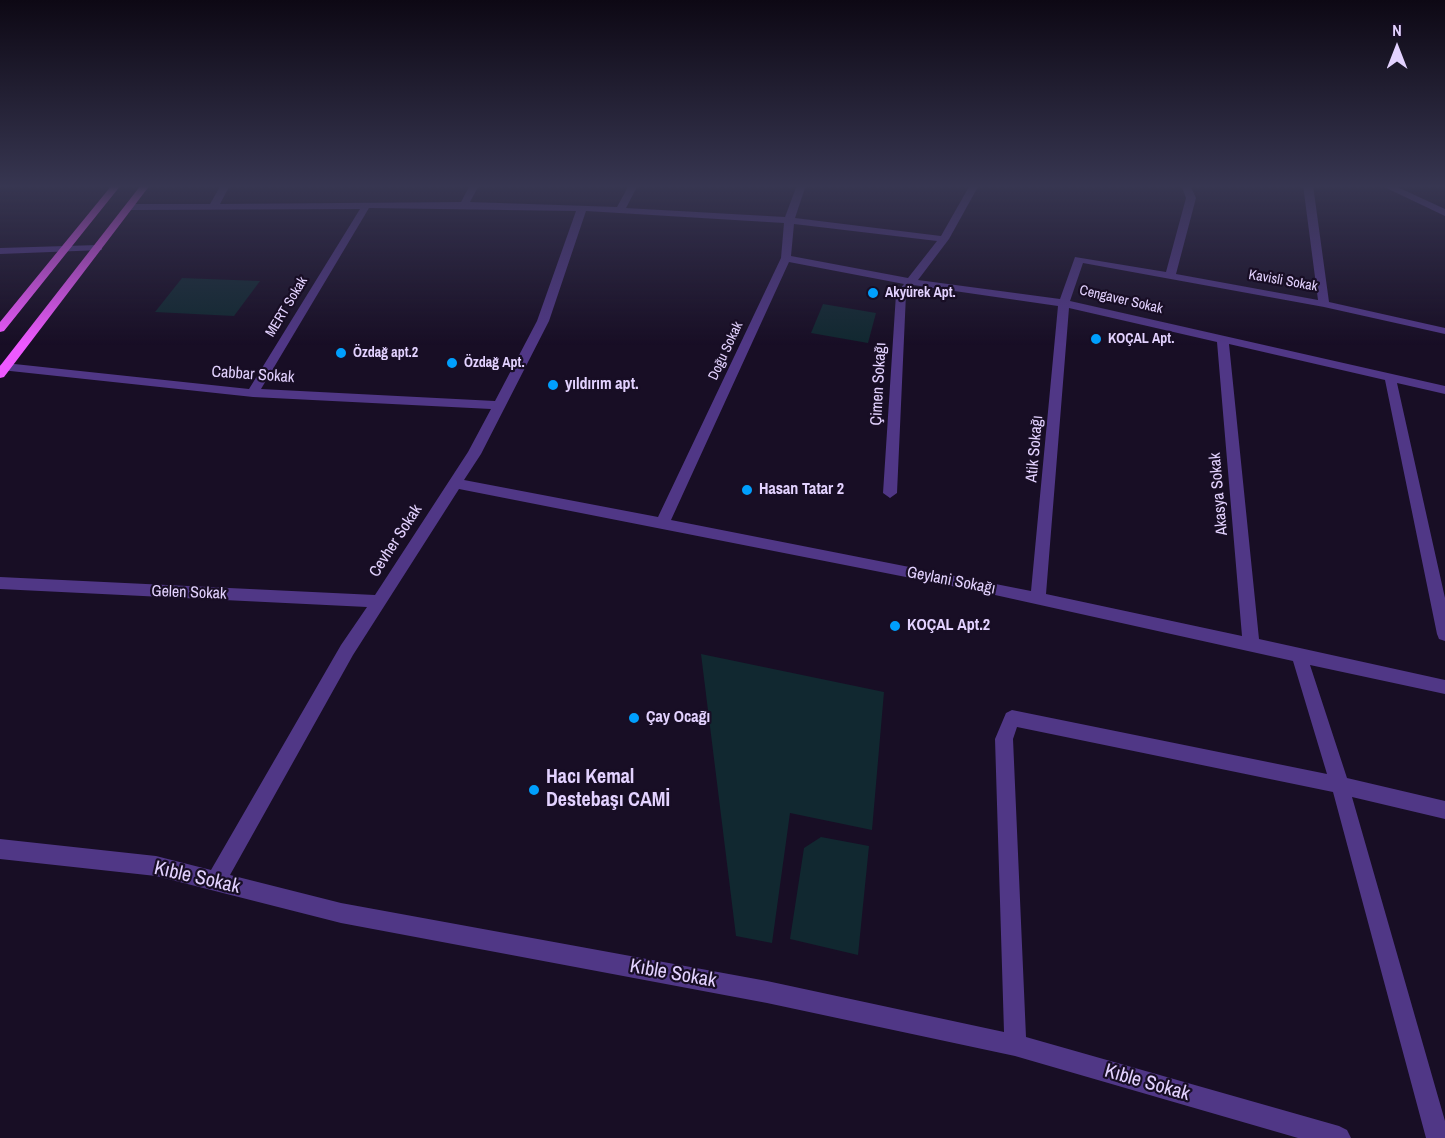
<!DOCTYPE html>
<html>
<head>
<meta charset="utf-8">
<style>
  body { margin:0 }
  #map { position:relative; width:1445px; height:1138px; overflow:hidden; background:#180e25; font-family:"Archivo Narrow",sans-serif }
  canvas { display:block }
  .north { position:absolute; left:1367px; top:18px; width:60px; height:60px; -webkit-text-stroke:4px #180e25; paint-order:stroke; rotate:0deg; font-size:16px; font-weight:700; line-height:24px; text-align:center; color:#e3d2ff }
  .north::after { content:''; display:block; margin:auto; width:21px; height:27px; background:#e3d2ff; clip-path:polygon(50% 0,100% 100%,50% 72%,0 100%) }
</style>
</head>
<body>
<div id="map">
<canvas width="1445" height="1138"></canvas>
<div class="north">N</div>
</div>
<script>
const c = document.querySelector('canvas').getContext('2d');
c.lineJoin = 'round';
function paint(path, color) {
  c.fillStyle = color;
  c.fill(path, 'evenodd');
}
function poly(rows) {
  const path = new Path2D();
  for (const r of rows) {
    path.moveTo(r[0], r[1]);
    for (let i = 2; i < r.length; i += 2) path.lineTo(r[i], r[i + 1]);
  }
  return path;
}
function strokePath(path, color, width, dash) {
  c.strokeStyle = color;
  c.lineWidth = width;
  c.lineCap = dash ? 'butt' : 'round';
  c.setLineDash(dash || []);
  c.stroke(path);
}
function label(font, color, halo, rows, align = 'center') {
  c.font = font + ' "Archivo Narrow",sans-serif';
  c.lineWidth = 4.5;
  c.setLineDash([]);
  c.textBaseline = 'middle';
  c.strokeStyle = halo;
  c.fillStyle = color;
  for (const [text, x, y, turn = 0] of rows) {
    c.save();
    c.translate(x, y);
    c.rotate((+turn || 0) * Math.PI / 180);
    c.textAlign = isNaN(turn) ? turn : align;
    if (halo) c.strokeText(text, 0, 0);
    c.fillText(text, 0, 0);
    c.restore();
  }
}
const green = poly([
  [182,278,260,281,234,316,155,312],
  [823,304,876,313,868,343,811,333],
  [701,654,884,692,872,830,790,813,772,943,736,936],
  [821,837,869,846,858,955,790,939,804,848]
]);
const minor = poly([
  [221,185,230,185,220,204,461,202,470,185,479,185,470,202,617,207,629,185,638,185,626,208,785,217,797,185,806,185,795,218,941,236,970,185,979,185,949,239,918,280,1060,299,1075,257,1166,272,1186,198,1181,185,1190,185,1196,198,1176,274,1318,300,1303,185,1313,185,1329,302,1445,328,1445,334,1324,307,1083,263,1070,301,1445,386,1445,394,1397,383,1445,598,1445,641,1439,639,1437,634,1385,380,1229,344,1259,639,1445,680,1445,694,1310,665,1347,778,1445,801,1445,819,1352,797,1445,1121,1445,1138,1426,1138,1333,792,1017,727,1013,739,1026,1037,1339,1126,1347,1130,1351,1138,1298,1138,1015,1056,767,1003,341,923,156,876,0,859,0,839,156,856,211,870,341,645,367,607,0,589,0,577,375,595,468,452,491,409,253,397,1,370,0,365,5,363,249,389,360,209,130,210,125,207,130,204,210,204,221,185],
  [369,208,576,211,537,321,495,401,261,389,369,208],
  [586,211,784,223,781,258,658,517,464,480,481,454,549,321,586,211],
  [794,224,937,241,908,278,791,256,794,224],
  [789,262,904,284,896,294,883,493,890,498,897,493,906,294,913,285,1058,306,1031,591,671,520,789,262],
  [1069,308,1217,342,1242,636,1046,594,1069,308],
  [459,489,977,591,1293,661,1327,774,1012,710,1006,713,995,739,1004,1032,767,981,341,903,230,875,353,655,459,489],
  [1380,185,1393,185,1445,209,1445,216,1380,185],
  [98,245,102,246,102,250,0,254,0,248,98,245]
]);
const primary = poly([
  [112,185,121,185,4,331,0,332,0,322,112,185],
  [141,185,150,185,4,377,0,378,0,366,141,185]
]);
const markers = [
  [873,293,6,"#009ffd"],
  [1096,339,6,"#009ffd"],
  [341,353,6,"#009ffd"],
  [452,363,6,"#009ffd"],
  [553,385,6,"#009ffd"],
  [747,490,6,"#009ffd"],
  [895,626,6,"#009ffd"],
  [634,718,6,"#009ffd"],
  [534,790,6,"#009ffd"]
];
const farStreetnames = [
  ["Kavisli Sokak",1283,281,10],
  ["Cengaver Sokak",1121,300,13],
  ["MERT Sokak",287,307,-59],
  ["Doğu Sokak",726,351,-65]
];
const farPoinames = [
  ["Akyürek Apt.",885,293],
  ["KOÇAL Apt.",1108,339],
  ["Özdağ apt.2",353,353],
  ["Özdağ Apt.",464,363]
];
const streetNames = [
  ["Cabbar Sokak",253,375,4],
  ["Çimen Sokağı",879,384,-87],
  ["Atik Sokağı",1035,449,-85],
  ["Akasya Sokak",1219,494,-95],
  ["Cevher Sokak",396,541,-57],
  ["Geylani Sokağı",951,581,11],
  ["Gelen Sokak",189,593,2]
];
const poiNames = [
  ["yıldırım apt.",565,385],
  ["Hasan Tatar 2",759,490],
  ["KOÇAL Apt.2",907,626],
  ["Çay Ocağı",646,718]
];
const nearPoinames = [
  ["Hacı Kemal",546,778],
  ["Destebaşı CAMİ",546,801]
];
const nearStreetnames = [
  ["Kıble Sokak",197,878,13],
  ["Kıble Sokak",673,974,10],
  ["Kıble Sokak",1147,1083,16]
];
paint(green, '#112830');
paint(minor, '#503786');
paint(primary, '#ee59ff');
const sky = c.createLinearGradient(0, 0, 0, 345);
sky.addColorStop(0, '#0d0814');
sky.addColorStop(0.54, '#373651');
sky.addColorStop(1, '#37365100');
c.fillStyle = sky;
c.fillRect(0, 0, 1445, 345);
for (const [x, y, r, color] of markers) {
  const dot = new Path2D();
  dot.arc(x, y, r, 0, 2 * Math.PI);
  c.fillStyle = color;
  c.fill(dot);
  strokePath(dot, '#180e25', 2);
}
label('14px', '#e3d2ff', '#180e25', farStreetnames);
label('bold 14px', '#e3d2ff', '#180e25', farPoinames, 'left');
label('16px', '#e3d2ff', '#180e25', streetNames);
label('bold 16px', '#e3d2ff', '#180e25', poiNames, 'left');
label('bold 20px', '#e3d2ff', '#180e25', nearPoinames, 'left');
label('20px', '#e3d2ff', '#180e25', nearStreetnames);
</script>
</body>
</html>
